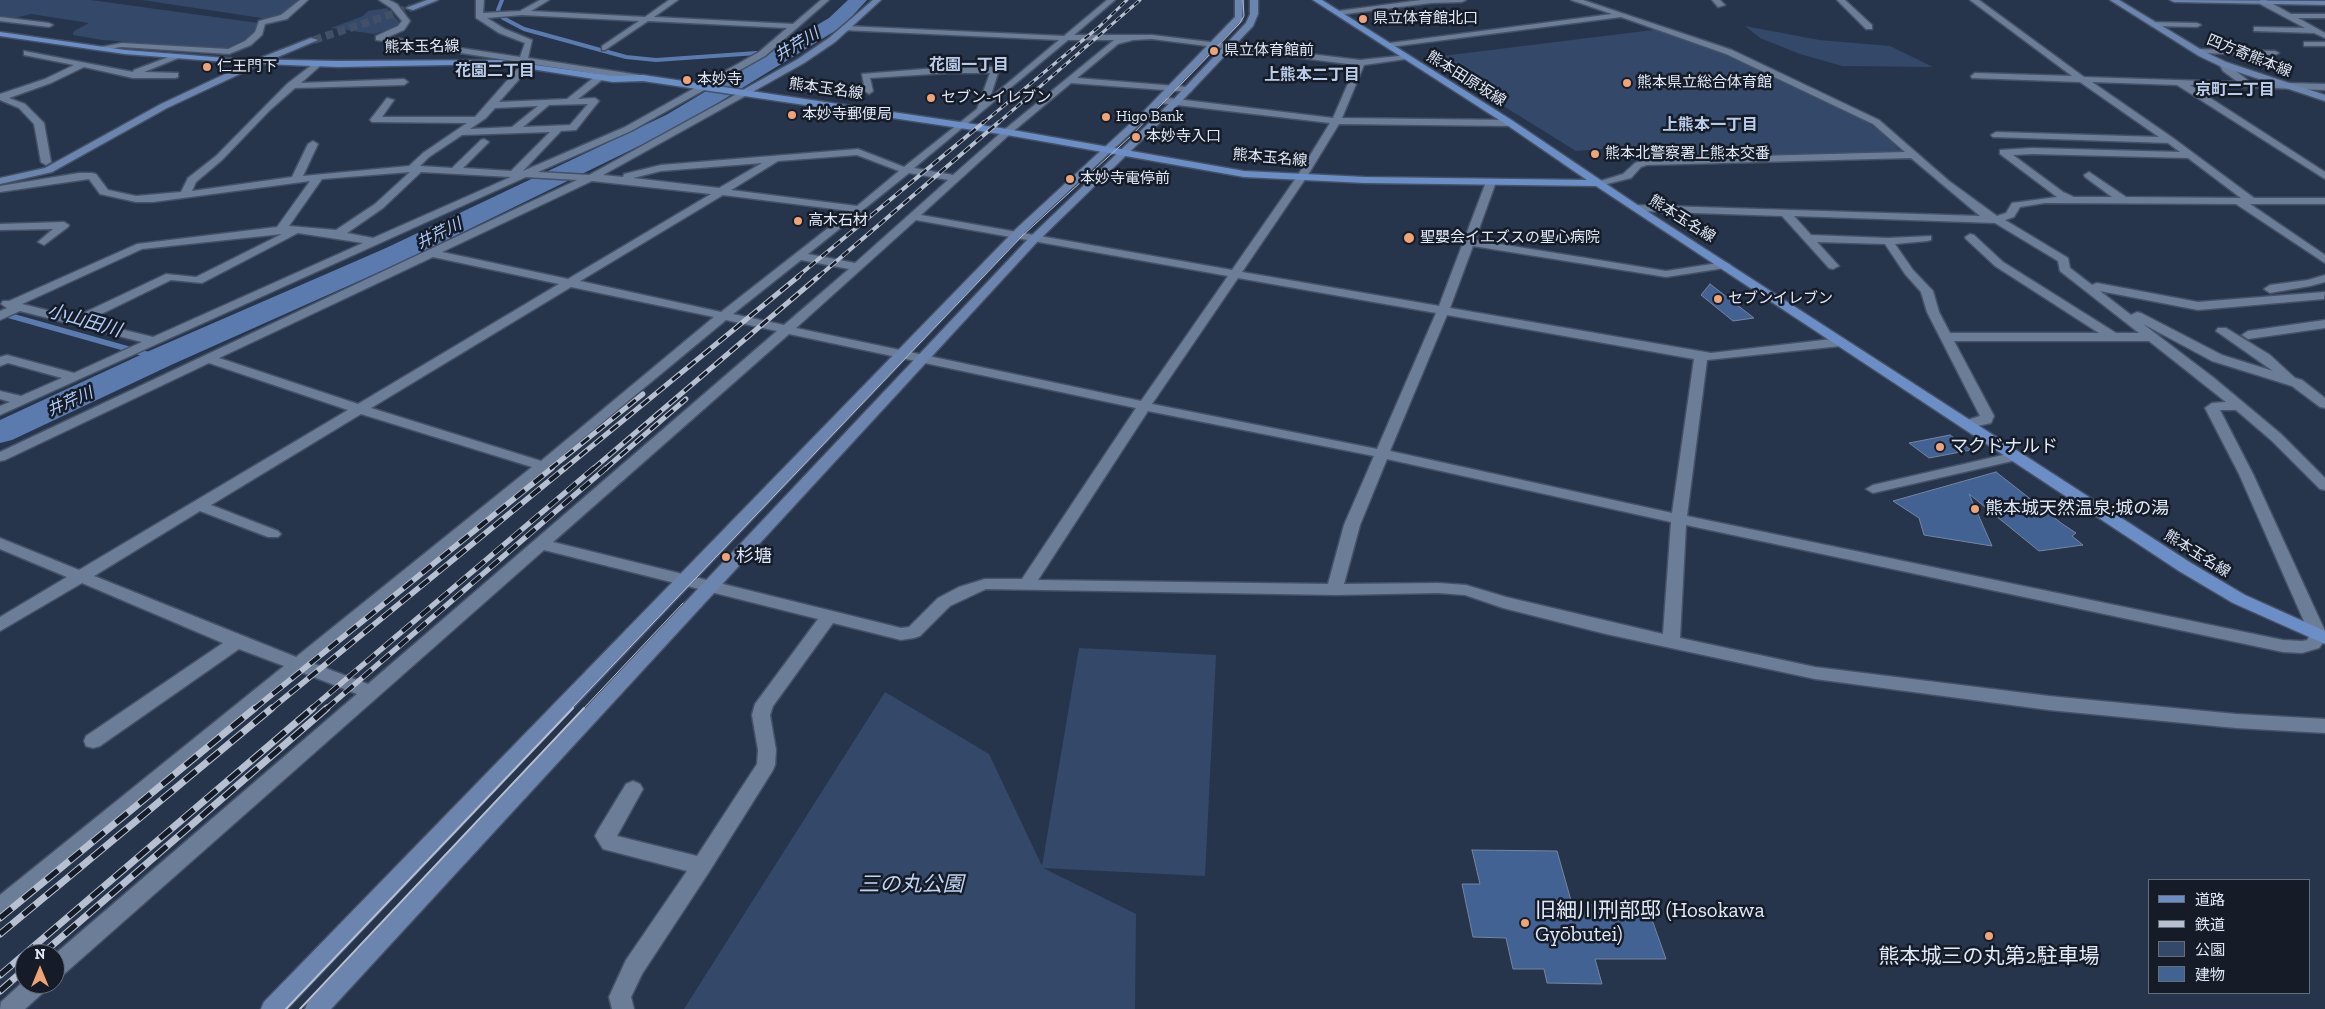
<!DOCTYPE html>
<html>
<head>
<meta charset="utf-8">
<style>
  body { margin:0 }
  #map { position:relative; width:2325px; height:1009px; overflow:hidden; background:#26354c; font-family:"Zilla Slab","Noto Sans JP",serif }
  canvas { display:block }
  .legend { position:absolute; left:2148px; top:879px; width:162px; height:115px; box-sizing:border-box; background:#161c27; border:1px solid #676e7b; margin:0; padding:6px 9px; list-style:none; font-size:15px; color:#e0e9f9 }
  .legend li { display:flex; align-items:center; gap:10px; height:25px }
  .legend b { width:25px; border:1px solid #676e7b }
  .north { position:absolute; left:15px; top:944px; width:50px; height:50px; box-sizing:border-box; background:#161c27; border:1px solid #676e7b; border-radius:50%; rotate:0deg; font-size:14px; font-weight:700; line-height:20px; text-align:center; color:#e0e9f9 }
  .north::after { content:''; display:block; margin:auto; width:18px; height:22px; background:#efa377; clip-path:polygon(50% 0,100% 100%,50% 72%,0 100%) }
</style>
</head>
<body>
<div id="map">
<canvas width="2325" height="1009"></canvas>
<ul class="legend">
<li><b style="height:6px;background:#6b8ec7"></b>道路</li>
<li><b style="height:6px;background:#b6c0d1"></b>鉄道</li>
<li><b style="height:14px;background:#344869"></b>公園</li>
<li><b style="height:14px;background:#436294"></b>建物</li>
</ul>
<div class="north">N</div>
</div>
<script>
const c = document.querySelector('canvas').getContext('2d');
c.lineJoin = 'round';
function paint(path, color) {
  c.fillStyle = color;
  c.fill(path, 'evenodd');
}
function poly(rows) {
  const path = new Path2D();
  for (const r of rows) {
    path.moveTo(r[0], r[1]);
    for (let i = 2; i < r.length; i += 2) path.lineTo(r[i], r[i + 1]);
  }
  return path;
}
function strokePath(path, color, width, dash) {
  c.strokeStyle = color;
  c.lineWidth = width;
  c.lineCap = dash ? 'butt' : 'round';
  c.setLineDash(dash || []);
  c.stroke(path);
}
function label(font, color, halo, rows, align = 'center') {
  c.font = font + ' "Zilla Slab","Noto Sans JP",serif';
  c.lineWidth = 5;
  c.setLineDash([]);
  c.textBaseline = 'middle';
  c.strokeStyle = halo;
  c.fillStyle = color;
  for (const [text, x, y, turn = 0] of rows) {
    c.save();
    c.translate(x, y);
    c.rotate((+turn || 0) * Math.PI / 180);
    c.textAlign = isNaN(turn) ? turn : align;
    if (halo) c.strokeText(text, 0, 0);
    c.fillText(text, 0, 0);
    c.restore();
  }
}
const green = poly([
  [0,0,91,0,258,23,257,28,246,39,225,49,103,40,73,35,74,31,89,23,31,14,16,18,0,16],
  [142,0,300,0,284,16,275,20],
  [387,8,401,24,396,27,374,34,331,28,363,16,368,11],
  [1745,26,1819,40,1890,46,1933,67,1842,66,1800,54,1760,38],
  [1661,29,1726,53,1863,119,1886,136,1899,150,1904,150,1901,152,1650,159,1626,147,1576,151,1426,58],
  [1079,648,1216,655,1205,876,1043,868,1136,914,1135,1009,684,1009,885,692,989,754,1042,866]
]);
const streamFar1 = poly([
  [502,0,498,10,503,18,524,29,626,57,656,60,757,53],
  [775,51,790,49]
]);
const stream = poly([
  [0,313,160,358]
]);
const river = poly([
  [848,0,867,0,843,26,682,125,406,260,171,365,12,440,0,443,0,420,149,351,386,248,666,115,829,18,848,0]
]);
const building = poly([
  [1710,284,1754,318,1733,321,1701,295,1710,284],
  [1950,435,1971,450,1929,458,1909,443,1950,435],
  [1996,472,2061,523,2076,533,2072,536,2083,545,2039,551,1969,494,1992,546,1924,535,1919,518,1893,501,1996,472],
  [1472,850,1557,851,1572,904,1621,905,1624,914,1650,914,1666,959,1595,959,1602,984,1547,983,1544,969,1513,969,1506,938,1473,937,1462,884,1480,884,1472,850]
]);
const secondaryTunnel = poly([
  [314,40,410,8]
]);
const street = poly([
  [300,0,308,0,287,19,265,24,262,35,251,45,229,54,122,47,100,50,96,48,122,43,228,49,245,41,255,32,259,21,281,15,300,0],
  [379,0,389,0,397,4,410,21,404,30,388,37,520,57,525,43,499,33,476,18,476,0,484,0,483,13,520,11,540,0,549,0,531,11,645,17,669,0,678,0,654,17,793,24,821,0,829,0,765,56,631,131,538,172,589,175,744,90,747,91,747,95,603,175,623,177,624,174,661,165,858,149,904,167,977,109,990,73,949,73,870,78,873,91,869,94,865,91,862,74,949,67,995,67,999,70,990,98,1059,40,843,30,843,26,846,26,1064,36,1107,0,1115,0,1074,35,1152,35,1360,60,1409,55,1410,57,1406,59,1364,65,1342,118,1510,120,1515,123,1510,126,1339,124,1306,178,1242,272,1439,306,1486,182,1491,179,1495,180,1496,182,1475,240,1666,271,1725,262,1731,265,1725,268,1666,277,1473,246,1450,308,1711,353,1841,338,1847,342,1841,346,1707,360,1687,516,2283,640,2302,641,2307,640,2310,635,2239,474,2205,408,2212,403,2226,402,2149,341,1954,341,1994,416,1991,423,1969,428,1964,427,1962,424,1964,421,1980,416,1927,312,1921,292,1905,274,1885,244,1817,242,1839,266,1833,269,1829,268,1782,216,1635,211,1630,208,1635,205,1980,216,1911,158,1647,165,1641,167,1631,178,1599,186,1594,183,1623,174,1635,163,1646,159,1905,152,1873,124,1726,54,1621,17,1390,47,1386,45,1390,43,1612,14,1571,0,1583,0,1732,50,1879,120,1949,181,1997,216,2006,213,2012,203,2057,197,2000,154,2000,150,2032,148,2180,152,2168,143,1993,137,1991,135,1996,132,2159,137,2080,82,1972,78,1971,76,1975,73,2072,76,1970,0,1979,0,2084,77,2238,82,2223,71,2219,64,2223,61,2250,82,2325,84,2325,90,2190,85,2325,172,2325,179,2177,85,2092,82,2173,138,2254,198,2325,198,2325,204,2250,204,2325,255,2325,263,2236,204,2045,203,2020,207,2014,217,2005,220,2068,258,2070,268,2092,285,2097,283,2198,302,2325,292,2324,299,2198,310,2100,291,2131,315,2137,312,2141,313,2222,355,2273,371,2216,331,2218,328,2226,328,2270,355,2295,378,2302,380,2325,398,2325,408,2320,407,2292,386,2212,361,2143,324,2214,378,2281,434,2325,478,2325,490,2320,489,2271,440,2236,410,2220,410,2253,474,2325,631,2325,640,2319,648,2302,653,2283,652,1686,525,1680,638,1815,667,2049,696,2236,714,2325,719,2325,733,2236,728,2049,710,1815,679,1606,634,1503,608,1465,595,1438,593,1336,595,986,589,950,606,920,636,914,638,901,640,833,623,773,706,770,715,776,750,775,765,773,770,709,872,642,974,631,997,634,1009,612,1009,609,997,626,960,687,871,603,849,595,836,598,830,626,784,633,781,640,784,643,789,617,836,697,856,757,764,758,750,752,715,755,704,818,619,544,550,63,975,55,978,55,954,357,694,301,672,7,913,0,916,0,895,284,666,239,649,100,746,93,748,86,746,84,741,86,736,223,643,82,583,0,631,0,617,67,577,0,549,0,538,79,570,348,410,209,363,5,460,0,461,0,452,577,180,526,177,0,415,0,406,10,402,0,399,0,391,21,396,62,378,8,363,0,366,0,357,7,355,74,373,142,342,20,311,0,320,0,311,7,308,1,304,3,301,9,301,137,244,277,227,310,181,153,202,136,202,100,194,89,179,0,192,0,186,79,173,92,173,96,174,108,190,136,196,181,192,188,178,216,156,287,84,317,61,320,62,320,66,301,83,404,79,408,82,404,85,295,88,270,110,222,160,196,182,192,191,292,177,308,144,313,141,318,144,303,176,409,166,423,153,467,123,372,122,370,120,387,98,394,100,382,117,475,117,519,67,524,64,531,66,499,102,567,99,597,75,603,75,603,79,578,99,595,98,599,101,576,130,561,131,523,171,625,127,759,52,787,28,648,21,605,50,602,50,602,46,639,21,522,15,487,18,505,29,532,40,528,58,646,76,647,78,643,81,376,40,376,36,398,26,402,21,391,8,379,0],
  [1152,39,1356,65,1333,118,1160,97,1156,100,1160,103,1330,123,1296,178,1232,270,921,215,1010,134,1071,83,1191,92,1192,90,1188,87,1077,78,1118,44,1133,40,1152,39],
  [1068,40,1114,40,1004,130,953,175,914,168,1068,40],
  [588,104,570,125,523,127,549,105,588,104],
  [538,106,512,127,470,129,486,118,495,108,538,106],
  [550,132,511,171,463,168,489,142,484,139,481,140,452,168,420,166,429,157,462,135,550,132],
  [2032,154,2188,158,2241,198,2126,197,2089,172,2084,175,2085,177,2112,197,2074,197,2063,192,2013,155,2032,154],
  [857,155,899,171,857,206,731,190,778,161,857,155],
  [762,163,719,188,633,178,661,171,762,163],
  [410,172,375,204,336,230,289,226,322,179,410,172],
  [421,172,511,177,373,238,347,233,383,208,421,172],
  [909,173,948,180,855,263,808,254,909,173],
  [592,181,711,194,568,279,442,252,592,181],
  [723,195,850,211,721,312,580,281,723,195],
  [1794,216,1995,223,2058,261,2060,271,2139,333,2116,333,2003,262,1974,235,1970,234,1965,237,1966,239,1995,266,2099,333,1950,333,1939,312,1933,291,1913,270,1895,244,1927,241,1931,240,1931,236,1888,238,1811,235,1794,216],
  [916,220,1228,276,1141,401,796,328,916,220],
  [298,233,363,243,153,337,87,321,171,280,202,283,298,233],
  [282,234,196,277,166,274,75,317,22,304,142,249,282,234],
  [433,257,559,284,358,404,219,358,433,257],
  [801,260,849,269,784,325,733,314,801,260],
  [1238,278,1436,313,1377,449,1152,404,1238,278],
  [571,287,714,317,541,461,371,408,571,287],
  [1447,315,1694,359,1672,513,1390,451,1447,315],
  [726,320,777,331,368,684,312,663,726,320],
  [789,334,1136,408,1022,579,985,579,959,587,938,598,909,627,901,628,553,542,789,334],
  [1148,411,1374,456,1344,525,1328,584,1038,580,1148,411],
  [361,414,532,467,296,657,94,576,200,511,268,537,278,537,281,534,278,531,211,505,361,414],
  [1387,459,1671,522,1663,634,1506,597,1466,585,1438,583,1344,584,1360,525,1387,459],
  [1421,0,1466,0,1462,2,1431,3,1338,15,1334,13,1338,11,1421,0],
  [1712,0,1720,0,1725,5,1718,7,1712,0],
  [1837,0,1845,0,1872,25,1872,29,1866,29,1837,0],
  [2260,0,2266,0,2291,14,2325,14,2325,18,2298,18,2325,33,2325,38,2314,33,2254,31,2254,27,2257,27,2305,28,2260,4,2260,0],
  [0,17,49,23,53,25,49,27,0,21,0,17],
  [2151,22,2197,23,2201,25,2197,27,2154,26,2151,26,2151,22],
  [2304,42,2325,42,2325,46,2304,46,2304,42],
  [2194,49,2275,51,2279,53,2275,55,2197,53,2194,53,2194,49],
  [24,51,133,72,134,70,174,55,181,57,144,72,178,73,178,77,175,78,133,78,84,67,51,83,9,98,25,104,44,123,51,162,46,165,41,162,34,124,19,108,0,100,0,94,45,79,74,65,24,55,24,51],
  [64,222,69,225,68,227,44,245,38,242,53,229,0,230,0,224,64,222],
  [2325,275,2325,282,2310,286,2270,293,2264,289,2270,285,2308,280,2325,275],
  [2325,320,2325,328,2248,339,2242,335,2248,331,2325,320],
  [2016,452,2023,456,2021,459,1873,493,1866,489,1873,485,2016,452],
  [25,980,25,984,48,984,45,991,25,1009,0,1009,1,1002,25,980]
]);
const secondary = poly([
  [427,0,438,0,413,10,406,8,427,0],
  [873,0,881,0,835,42,804,63,747,95,741,95,741,91,798,59,829,38,873,0],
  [1235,0,1243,0,1242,20,1151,114,1025,232,287,1009,261,1009,264,1002,1017,228,1145,110,1235,17,1235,0],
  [1250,0,1258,0,1258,14,1253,26,1179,104,1038,241,331,1009,305,1009,308,1002,1030,237,1173,100,1246,23,1250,14,1250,0],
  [2110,0,2119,0,2205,52,2226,62,2325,95,2325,101,2220,66,2199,56,2110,0],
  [2170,0,2325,1,2325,5,2174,2,2170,0],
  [311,38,318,40,261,64,167,108,52,172,0,184,0,178,45,168,161,104,255,60,311,38]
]);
const primary = poly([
  [1313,0,1322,0,1513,121,1639,206,2191,563,2245,595,2325,631,2325,644,2233,603,2179,571,1596,186,1365,183,1244,177,1007,135,643,81,613,82,500,64,338,67,239,63,125,54,0,36,0,32,125,50,239,59,338,61,500,60,613,76,643,75,1007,129,1244,171,1365,177,1587,180,1507,125,1313,0]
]);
const tramFar1 = poly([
  [571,709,1022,236,1131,136,1240,23,1244,16,1243,0],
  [583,709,683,603]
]);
const tram = poly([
  [286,1009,573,708],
  [300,1009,584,708]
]);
const railFar4 = poly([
  [983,123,1100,26,1127,0],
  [998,123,1140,0]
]);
const railFar3 = poly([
  [797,277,984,122],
  [818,277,999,122]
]);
const railFar2 = poly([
  [550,469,643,394],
  [564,469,799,276],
  [593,469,819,276],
  [605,469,686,399]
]);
const railFar1 = poly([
  [254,709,552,468],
  [271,709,565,468],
  [311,709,594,468],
  [326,709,606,468]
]);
const rail = poly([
  [0,918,255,708],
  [0,934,272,708],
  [42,954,327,708],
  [0,975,313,708],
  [0,991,25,969]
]);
const markers = [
  [1363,19,5,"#efa377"],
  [1214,51,5,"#efa377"],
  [207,67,5,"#efa377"],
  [687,80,5,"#efa377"],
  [1627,83,5,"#efa377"],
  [931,98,5,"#efa377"],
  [792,115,5,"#efa377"],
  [1106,117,5,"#efa377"],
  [1136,137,5,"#efa377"],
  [1595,154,5,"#efa377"],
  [1070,179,5,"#efa377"],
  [798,221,5,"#efa377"],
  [1409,238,6,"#efa377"],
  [1718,299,5,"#efa377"],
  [1940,447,5,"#efa377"],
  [1975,509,5,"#efa377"],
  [726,557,5,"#efa377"],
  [1525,923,5,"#efa377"],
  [1989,936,5,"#efa377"]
];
const farPoinames = [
  ["県立体育館北口",1373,19],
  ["県立体育館前",1224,51],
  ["仁王門下",217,67],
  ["本妙寺",697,80],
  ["熊本県立総合体育館",1637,83],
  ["セブン-イレブン",941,98],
  ["本妙寺郵便局",802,115],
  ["Higo Bank",1116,117],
  ["本妙寺入口",1146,137],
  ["熊本北警察署上熊本交番",1605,154],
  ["本妙寺電停前",1080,179],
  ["高木石材",808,221],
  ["聖嬰会イエズスの聖心病院",1420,238],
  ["セブンイレブン",1728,299]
];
const farStreetnames = [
  ["熊本玉名線",422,47,-1],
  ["四方寄熊本線",2249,56,22],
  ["熊本田原坂線",1466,79,32],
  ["熊本玉名線",826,89,8],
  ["熊本玉名線",1270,158,5],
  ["熊本玉名線",1682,219,32],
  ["熊本玉名線",2197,554,32]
];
const farWaternames = [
  ["井芹川",797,45,-31],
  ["井芹川",439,234,-26],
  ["井芹川",70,402,-24]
];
const farNeighbourhoodnames = [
  ["花園一丁目",969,65],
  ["花園二丁目",495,71],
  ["上熊本二丁目",1312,75],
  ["京町二丁目",2235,90],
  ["上熊本一丁目",1710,125]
];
const poiNames = [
  ["マクドナルド",1950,447],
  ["熊本城天然温泉;城の湯",1985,509],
  ["杉塘",736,557]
];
const waterNames = [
  ["小山田川",84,321,16]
];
const nearParknames = [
  ["三の丸公園",911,885]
];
const nearPoinames = [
  ["旧細川刑部邸 (Hosokawa",1535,911],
  ["Gyōbutei)",1535,935],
  ["熊本城三の丸第2駐車場",1989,957,"center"]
];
paint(green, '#344869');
strokePath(streamFar1, '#5b7baf', 4);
strokePath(stream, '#5b7baf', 5.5);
paint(river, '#5b7baf');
paint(building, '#436294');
strokePath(building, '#7585a1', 1);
strokePath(secondaryTunnel, '#425066', 8, [8, 4.5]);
strokePath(street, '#455166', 3);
strokePath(secondary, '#455166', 3);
strokePath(primary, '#455166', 3);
paint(street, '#6c7d98');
paint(secondary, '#6c85af');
paint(primary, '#6b8ec7');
strokePath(tramFar1, '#b6c0d1', 1);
strokePath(tram, '#b6c0d1', 2);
strokePath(railFar4, '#b6c0d1', 3);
strokePath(railFar3, '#b6c0d1', 4);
strokePath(railFar2, '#b6c0d1', 5);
strokePath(railFar1, '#b6c0d1', 5.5);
strokePath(rail, '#b6c0d1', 7);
strokePath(railFar4, '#161c27', 2, [6]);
strokePath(railFar3, '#161c27', 2.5, [8]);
strokePath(railFar2, '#161c27', 3, [10]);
strokePath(railFar1, '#161c27', 4, [12]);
strokePath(rail, '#161c27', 5, [15]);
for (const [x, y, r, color] of markers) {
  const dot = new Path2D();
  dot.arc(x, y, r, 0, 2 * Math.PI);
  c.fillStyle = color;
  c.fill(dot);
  strokePath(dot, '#161c27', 2);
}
label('15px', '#e0e9f9', '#161c27', farPoinames, 'left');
label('15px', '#e0e9f9', '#161c27', farStreetnames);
label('italic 16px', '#b0ccfa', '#161c27', farWaternames);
label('bold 16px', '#bbcdeb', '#161c27', farNeighbourhoodnames);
label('18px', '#e0e9f9', '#161c27', poiNames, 'left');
label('italic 19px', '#b0ccfa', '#161c27', waterNames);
label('italic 21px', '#c1d4f3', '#161c27', nearParknames);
label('21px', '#e0e9f9', '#161c27', nearPoinames, 'left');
</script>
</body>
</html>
